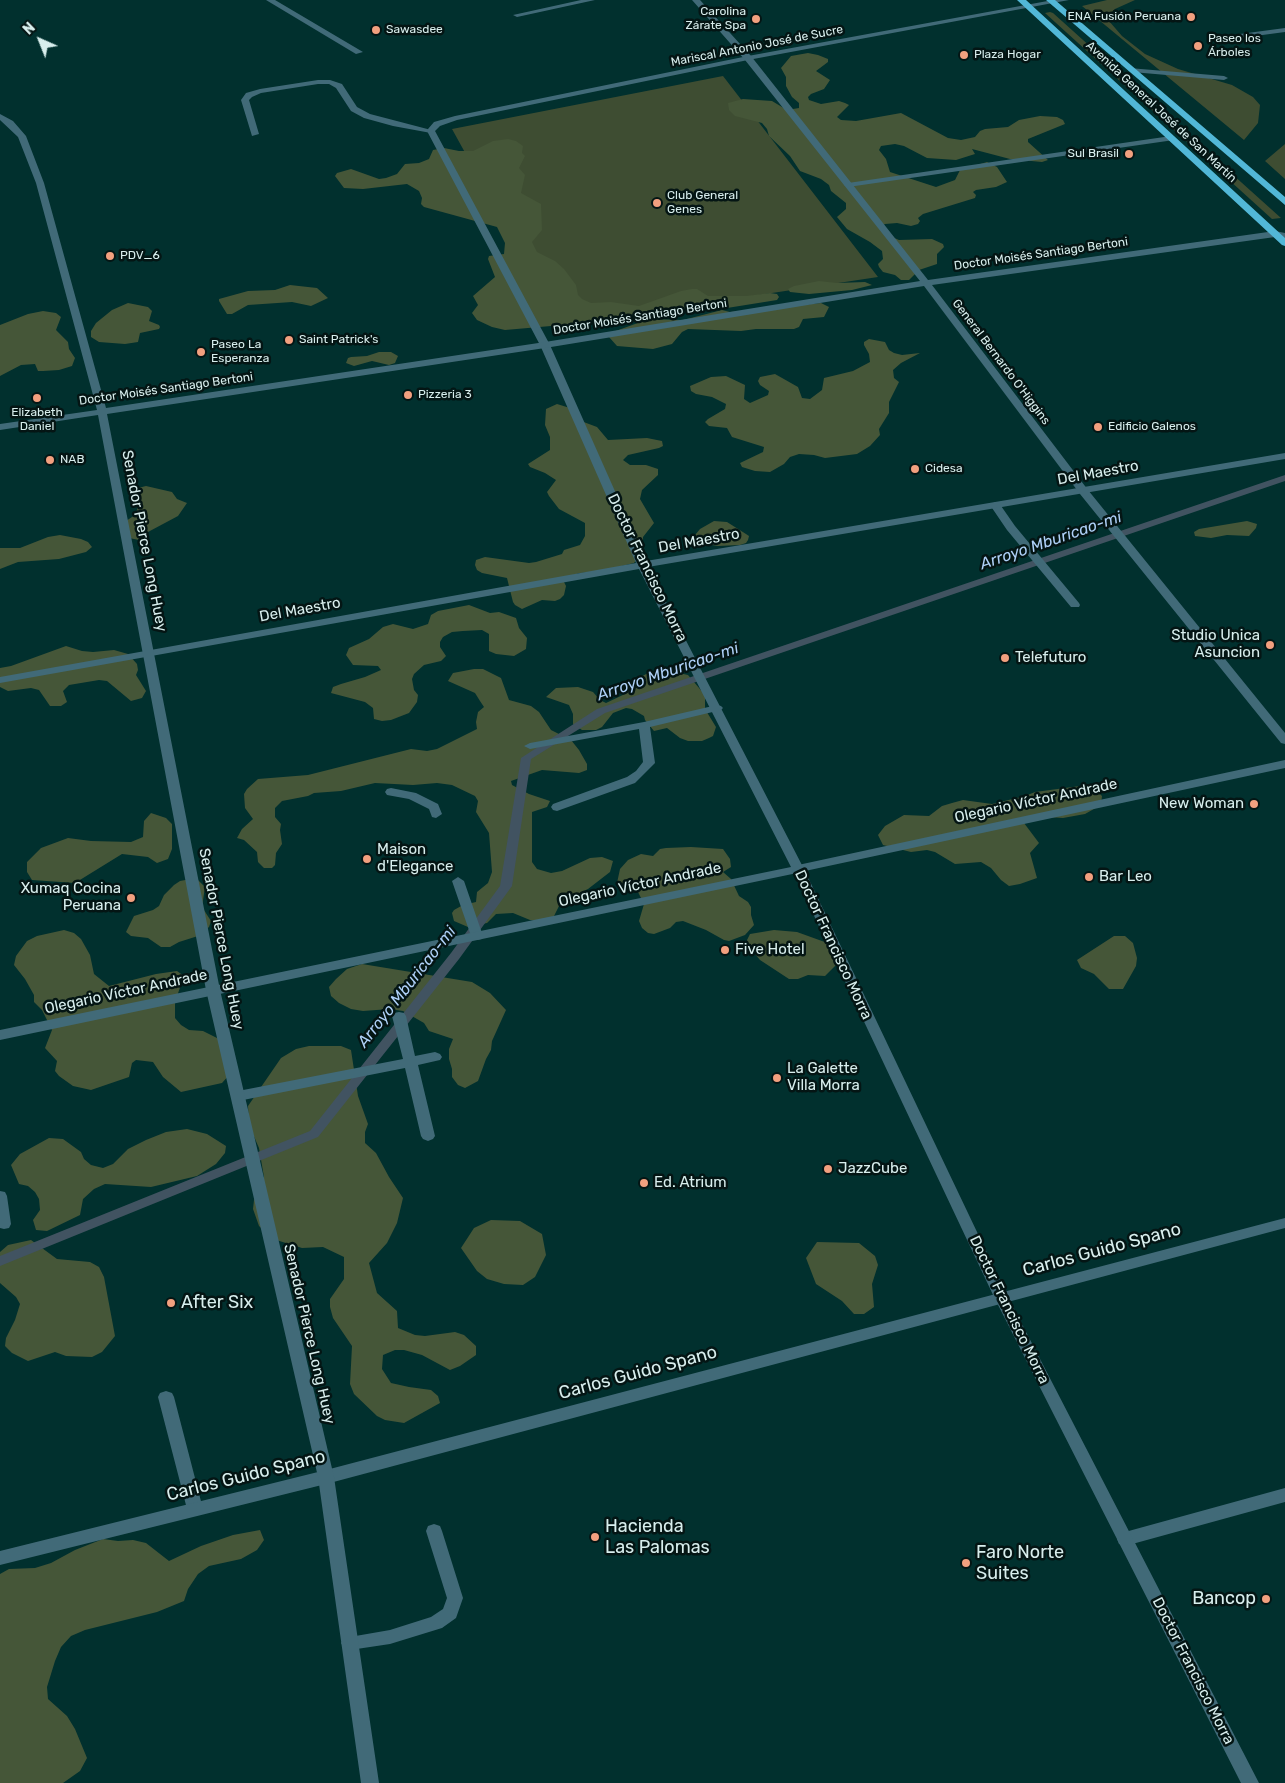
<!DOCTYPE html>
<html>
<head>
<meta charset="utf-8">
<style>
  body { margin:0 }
  #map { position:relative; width:1285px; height:1783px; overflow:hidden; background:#01302e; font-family:Rubik,sans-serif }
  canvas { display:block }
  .north { position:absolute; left:15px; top:15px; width:50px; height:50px; -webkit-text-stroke:4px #041514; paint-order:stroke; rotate:316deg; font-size:14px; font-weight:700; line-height:20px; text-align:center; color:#d8eeed }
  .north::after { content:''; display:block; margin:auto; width:18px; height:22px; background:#d8eeed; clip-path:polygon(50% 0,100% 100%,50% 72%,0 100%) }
</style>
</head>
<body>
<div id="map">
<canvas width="1285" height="1783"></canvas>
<div class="north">N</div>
</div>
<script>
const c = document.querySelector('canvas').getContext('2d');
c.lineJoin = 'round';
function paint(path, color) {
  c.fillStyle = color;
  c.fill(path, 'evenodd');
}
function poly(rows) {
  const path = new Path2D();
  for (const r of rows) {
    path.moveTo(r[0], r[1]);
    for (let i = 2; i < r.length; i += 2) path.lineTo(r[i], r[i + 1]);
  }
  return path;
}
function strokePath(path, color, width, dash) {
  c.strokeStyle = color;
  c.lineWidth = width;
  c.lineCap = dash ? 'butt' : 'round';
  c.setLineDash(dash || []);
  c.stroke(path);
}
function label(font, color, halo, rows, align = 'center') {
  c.font = font + ' Rubik,sans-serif';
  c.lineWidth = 5;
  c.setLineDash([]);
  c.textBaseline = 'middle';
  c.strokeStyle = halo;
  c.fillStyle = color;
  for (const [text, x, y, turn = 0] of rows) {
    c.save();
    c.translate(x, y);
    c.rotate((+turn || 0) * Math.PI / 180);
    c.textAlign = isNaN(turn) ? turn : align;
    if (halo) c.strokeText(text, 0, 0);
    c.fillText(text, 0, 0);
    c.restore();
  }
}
const green = poly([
  [1107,0,1135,0,1115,9,1109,15,1109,21,1122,36,1145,54,1178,69,1232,85,1253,97,1260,105,1258,123,1244,140,1082,6],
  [1050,12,1053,13,1281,218,1272,219,1045,13],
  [723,76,878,277,560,325,452,129],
  [1285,144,1285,179,1265,161]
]);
const forest = poly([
  [808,53,818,55,828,59,828,62,816,71,830,80,824,89,811,94,808,97,809,100,821,104,839,101,845,103,849,105,837,117,841,120,856,121,901,113,948,138,961,140,975,137,980,131,985,129,1008,127,1019,120,1040,116,1057,117,1063,120,1065,124,1028,139,1028,142,1048,160,1042,162,1010,159,972,149,975,154,956,160,927,158,904,146,895,144,881,146,879,150,886,159,890,172,936,187,955,180,960,170,987,162,997,167,1007,182,996,187,976,190,973,192,976,195,975,198,923,214,918,218,920,221,918,224,911,226,897,223,885,224,880,227,885,234,899,240,932,239,943,244,944,247,937,254,937,264,919,270,909,280,901,280,895,275,883,272,879,267,878,264,883,259,882,251,870,242,847,229,837,217,846,209,846,203,831,191,829,185,821,179,800,171,790,156,769,136,767,129,762,123,735,116,729,110,728,103,743,99,772,101,787,110,799,108,799,103,792,97,786,86,786,77,781,68,791,56],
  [508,139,516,141,523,146,522,153,525,156,519,168,525,175,521,193,541,204,542,230,532,242,537,252,555,261,564,269,576,285,578,295,582,299,591,303,611,302,639,306,681,291,692,289,697,289,708,296,746,296,770,293,777,294,779,297,777,300,727,308,711,304,685,310,667,308,647,313,607,317,573,328,551,326,505,330,492,327,477,320,472,313,478,305,473,296,495,277,488,259,489,256,504,254,505,243,497,227,424,207,421,204,422,198,419,191,407,184,363,189,344,188,335,176,337,173,351,169,379,179,386,178,397,174,405,164,419,163,429,159,433,150,444,148,459,151,473,151,493,141],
  [819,281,837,283,865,282,872,285,852,290,809,294,790,292,788,289,794,286],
  [290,285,317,288,328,298,311,306,292,302,248,305,232,314,227,314,219,301,219,299,248,291,275,290],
  [128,303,148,307,152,311,149,321,159,325,160,327,159,329,140,333,138,342,125,344,99,342,91,337,91,331,96,323,112,310],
  [821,303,829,307,824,317,803,319,799,327,794,329,756,329,741,331,688,329,682,332,672,344,653,349,617,346,609,337,610,333,649,319,683,320,722,310,730,312],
  [43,311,56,313,61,317,56,330,68,342,69,349,75,358,72,366,59,370,43,371,38,371,35,364,21,365,0,376,0,325,28,314],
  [869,339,885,342,889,350,894,353,902,355,920,353,901,363,893,370,894,378,899,382,889,402,889,413,879,429,880,435,870,446,857,454,825,458,814,455,799,454,790,457,784,464,770,472,755,471,742,467,740,463,763,452,764,447,732,437,727,428,709,426,705,422,708,419,725,409,726,404,712,397,696,394,691,391,690,386,711,377,726,376,745,385,744,399,750,403,768,395,769,391,760,385,758,381,760,377,775,374,798,387,802,398,810,399,822,390,824,378,853,371,870,362,869,354,864,345,864,342],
  [379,352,391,352,398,356,395,363,389,365,372,361,354,366,346,363,348,358,351,357,367,356],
  [557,404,570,408,581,421,597,427,608,440,647,438,662,441,663,446,659,448,628,455,623,460,630,465,646,465,658,469,658,475,642,490,640,499,654,523,643,537,643,551,634,563,597,572,580,573,562,578,566,586,564,595,560,599,555,601,542,600,522,609,515,605,513,602,507,578,482,573,477,570,475,565,476,560,485,557,529,563,536,562,562,554,564,550,580,545,585,536,585,523,559,509,549,496,547,492,556,480,545,473,530,467,528,464,550,450,550,437,545,425,546,409],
  [146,486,172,492,177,499,187,503,178,516,148,532,139,540,124,537,123,523,135,515,140,502,133,496,132,492,134,489],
  [714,521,727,522,746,534,749,536,748,540,746,543,740,545,718,546,712,545,695,535,700,529],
  [1247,521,1257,524,1256,528,1249,536,1227,535,1211,538,1195,536,1194,532,1199,529],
  [60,535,81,539,88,542,92,547,86,552,59,559,18,562,0,569,0,548,20,548,48,537],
  [469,605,490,613,499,612,516,618,519,628,527,638,526,649,514,656,496,654,489,651,489,634,482,630,463,631,452,632,443,637,440,642,440,647,446,656,441,661,424,665,414,674,412,679,414,690,418,695,417,702,409,713,391,720,382,721,374,719,373,708,365,702,331,693,333,687,341,684,365,677,381,670,378,666,353,665,346,655,349,648,369,639,383,627,393,624,413,629,428,624,431,615,438,611],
  [66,646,82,651,93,652,114,650,128,654,137,664,138,670,136,675,146,691,142,698,131,701,107,681,99,680,69,685,63,691,67,702,61,706,50,706,39,690,31,688,8,691,0,687,0,668,11,666],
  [474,669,483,669,501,678,509,700,531,706,539,712,551,730,571,740,579,750,587,764,587,770,579,773,542,770,511,781,512,785,529,794,550,801,547,807,532,812,532,862,537,869,551,873,562,871,590,858,602,857,613,861,610,872,588,889,561,902,554,916,544,922,530,920,513,913,496,914,487,923,468,927,454,921,452,913,454,910,463,905,476,902,477,892,488,883,492,872,489,833,476,812,478,801,475,796,452,785,437,783,413,785,375,783,341,791,314,793,308,796,282,801,275,808,275,817,281,824,280,830,282,844,276,853,275,865,272,868,264,868,258,862,257,852,244,840,237,838,242,829,253,819,245,808,244,794,247,789,258,779,308,775,411,749,427,751,437,749,477,729,476,722,478,712,484,707,480,701,475,693,448,681,453,673],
  [666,670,688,675,705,695,705,709,716,727,713,736,709,738,702,741,688,741,680,738,667,728,654,731,645,720,644,716,632,709,626,708,613,713,602,727,596,730,582,730,573,724,573,714,569,705,546,697,556,688,578,687,593,692,600,700,606,703,625,694,635,680,648,673],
  [1080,786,1096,790,1102,796,1101,805,1085,814,1063,818,1033,816,1024,823,1039,843,1030,853,1037,878,1020,884,1009,886,1001,880,991,868,981,862,955,864,935,852,927,850,911,852,883,845,878,835,885,826,904,815,929,816,942,806,952,803,963,800,992,804,1025,796,1035,792],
  [151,813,166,818,172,824,172,849,168,859,157,863,148,857,122,854,75,883,32,880,27,872,27,862,41,848,68,838,91,841,131,842,143,837,144,821],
  [691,847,723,849,730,859,731,867,723,872,731,879,739,896,748,902,751,907,751,915,754,925,745,935,729,941,724,940,706,930,683,921,676,922,670,928,654,934,648,933,642,928,639,921,644,904,636,888,617,883,620,869,628,860,641,854,653,856,660,849,666,848],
  [196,878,205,887,202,907,211,921,209,927,198,936,179,942,170,947,161,947,148,938,131,936,126,932,134,916,153,910,159,906,164,895,174,885,180,881],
  [64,930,74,933,81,939,90,955,94,974,109,986,156,974,177,971,184,976,175,1002,175,1018,181,1025,189,1030,203,1031,223,1041,230,1074,222,1083,181,1092,163,1077,153,1062,136,1060,132,1063,129,1077,91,1090,73,1086,59,1076,55,1071,57,1061,45,1048,52,1030,42,1010,34,1002,34,995,25,979,14,965,16,956,27,941,37,936],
  [774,930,797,932,833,945,839,962,825,976,808,975,798,979,789,979,760,960,748,946,747,940,750,934],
  [1114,936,1125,936,1133,943,1137,958,1136,966,1123,989,1109,989,1094,974,1081,968,1077,960],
  [362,964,472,982,490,993,506,1010,492,1041,491,1050,486,1059,478,1081,465,1088,458,1085,452,1077,452,1069,449,1059,449,1049,453,1039,429,1031,424,1023,403,1011,390,1009,363,1011,351,1009,339,1003,331,996,329,987,336,979,347,969],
  [309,1046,341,1046,351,1050,358,1096,368,1124,365,1132,365,1143,376,1153,389,1177,403,1198,397,1223,387,1243,369,1263,377,1293,397,1311,398,1328,415,1335,425,1336,455,1332,464,1335,476,1346,476,1355,460,1366,450,1370,422,1355,404,1350,395,1350,383,1355,382,1369,391,1383,409,1387,431,1390,438,1396,440,1403,404,1423,385,1420,377,1416,354,1394,350,1384,352,1346,333,1318,330,1307,330,1299,344,1279,344,1257,323,1247,302,1248,273,1239,259,1226,253,1209,254,1200,264,1177,259,1148,249,1125,248,1106,281,1058,296,1049],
  [187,1129,207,1134,226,1146,225,1153,216,1164,197,1176,151,1187,105,1184,94,1189,83,1199,80,1215,47,1231,36,1230,33,1220,40,1210,39,1199,35,1192,28,1186,19,1184,11,1165,20,1154,49,1138,63,1139,81,1152,84,1159,91,1165,103,1168,113,1164,128,1149,146,1140,166,1132],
  [491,1220,520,1221,542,1234,546,1255,535,1277,523,1285,504,1284,487,1279,477,1271,461,1248,474,1228],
  [31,1240,57,1259,90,1262,99,1267,104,1277,115,1336,102,1352,92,1357,66,1356,55,1352,28,1361,12,1353,5,1346,6,1338,15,1320,20,1304,16,1297,0,1283,0,1252,8,1245],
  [817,1242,859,1243,875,1256,878,1265,872,1284,874,1307,864,1314,854,1314,842,1301,816,1284,806,1258],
  [260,1530,264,1540,257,1550,241,1559,209,1566,198,1574,188,1589,184,1601,157,1612,85,1630,71,1636,61,1647,55,1661,47,1687,48,1699,67,1716,75,1729,87,1758,80,1771,63,1783,0,1783,0,1574,9,1569,35,1568,51,1563,75,1550,103,1539,118,1541,133,1540,146,1543,169,1561,201,1546,233,1535]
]);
const stream = poly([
  [1285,475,1285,481,605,713,531,759,512,886,459,959,318,1137,0,1266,0,1256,310,1131,451,953,500,886,521,758,597,709,1285,475]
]);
const service = poly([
  [581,0,595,0,517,17,513,15,581,0],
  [1285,28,1285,32,1240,38,1236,36,1240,34,1285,28],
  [1129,68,1224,76,1228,78,1224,80,1132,72,1128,70,1129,68],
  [318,80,330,80,342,84,357,107,370,114,435,131,431,133,393,126,364,118,351,111,336,88,329,84,318,84,261,93,252,97,249,100,259,134,252,136,241,100,246,93,260,89,318,80],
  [1171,136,1174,136,1174,140,848,187,844,185,848,183,1171,136],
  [995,502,999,503,1015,526,1079,603,1080,605,1079,607,1071,607,1007,530,990,505,995,502],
  [717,705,721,706,723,708,721,710,650,727,655,763,635,783,557,811,553,810,551,807,553,804,627,777,636,771,643,762,639,729,530,749,524,746,530,743,644,722,717,705],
  [391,788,416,793,438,804,442,814,436,818,432,817,429,809,409,799,387,795,385,792,387,789,391,788],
  [458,877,464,881,483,936,482,939,477,940,471,936,452,881,458,877],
  [399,1012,404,1013,406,1016,415,1056,435,1052,440,1054,442,1057,440,1060,418,1065,435,1136,433,1139,428,1141,423,1139,421,1136,405,1068,238,1101,233,1099,231,1096,233,1093,238,1091,403,1059,392,1016,394,1013,399,1012],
  [0,1191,5,1192,7,1196,11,1224,9,1228,4,1229,0,1228,0,1191],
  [166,1391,172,1393,174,1397,203,1509,201,1514,195,1516,189,1514,187,1509,158,1397,160,1393,166,1391],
  [1285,1488,1285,1502,1125,1546,1119,1544,1117,1539,1119,1534,1125,1532,1285,1488],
  [434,1524,440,1526,442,1531,463,1598,456,1618,442,1628,390,1644,350,1650,344,1648,341,1643,344,1638,390,1630,431,1617,443,1609,447,1598,426,1531,428,1526,434,1524]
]);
const minor = poly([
  [266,0,275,0,363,52,356,54,266,0],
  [1053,0,1069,0,748,60,457,120,440,126,435,131,550,345,646,561,1285,453,1285,459,648,567,804,869,802,872,0,1040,0,1030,791,867,639,569,0,683,0,677,636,563,540,345,427,131,428,129,434,122,455,116,748,56,1053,0],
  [1285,1218,1285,1228,326,1484,0,1565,0,1551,326,1470,1285,1218]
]);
const tertiary = poly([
  [692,0,700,0,751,56,928,280,1275,231,1285,233,1285,239,1275,237,932,285,1088,490,1285,733,1285,744,1281,743,1080,494,924,286,545,348,107,414,220,990,334,1477,379,1783,361,1783,318,1477,206,990,98,415,0,430,0,424,97,410,36,183,18,137,0,120,0,114,13,121,26,136,44,183,106,408,545,342,920,281,745,60,692,0],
  [1285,760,1285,768,805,871,1008,1297,1259,1783,1241,1783,994,1297,792,869,798,865,1285,760]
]);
const trunk = poly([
  [1017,0,1026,0,1285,238,1285,246,1282,245,1017,0],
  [1046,0,1055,0,1285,197,1285,205,1046,0]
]);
const markers = [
  [1191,17,5,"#f2a07f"],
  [756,19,5,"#f2a07f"],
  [376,30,5,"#f2a07f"],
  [1198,46,5,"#f2a07f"],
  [964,55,5,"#f2a07f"],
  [1129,154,5,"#f2a07f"],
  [657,203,5,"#f2a07f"],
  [110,256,5,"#f2a07f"],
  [289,340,5,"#f2a07f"],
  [201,352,5,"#f2a07f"],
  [408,395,5,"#f2a07f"],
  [37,398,5,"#f2a07f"],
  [1098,427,5,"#f2a07f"],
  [50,460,5,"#f2a07f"],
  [915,469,5,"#f2a07f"],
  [1270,645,5,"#f2a07f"],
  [1005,658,5,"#f2a07f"],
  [1254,804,5,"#f2a07f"],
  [367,859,5,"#f2a07f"],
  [1089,877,5,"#f2a07f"],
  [131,898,5,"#f2a07f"],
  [725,950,5,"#f2a07f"],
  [777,1078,5,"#f2a07f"],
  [828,1169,5,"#f2a07f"],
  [644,1183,5,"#f2a07f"],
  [171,1303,5,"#f2a07f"],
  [595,1537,5,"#f2a07f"],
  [966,1563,5,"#f2a07f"],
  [1266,1599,5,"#f2a07f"]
];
const farPoinames = [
  ["Carolina",746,12,"right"],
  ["Zárate Spa",746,26,"right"],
  ["ENA Fusión Peruana",1181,17,"right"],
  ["Sawasdee",386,30],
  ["Paseo los",1208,39],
  ["Árboles",1208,53],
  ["Plaza Hogar",974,55],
  ["Sul Brasil",1119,154,"right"],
  ["Club General",667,196],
  ["Genes",667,210],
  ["PDV_6",120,256],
  ["Saint Patrick's",299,340],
  ["Paseo La",211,345],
  ["Esperanza",211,359],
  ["Pizzeria 3",418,395],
  ["Elizabeth",37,413,"center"],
  ["Daniel",37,427,"center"],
  ["Edificio Galenos",1108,427],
  ["NAB",60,460],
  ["Cidesa",925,469]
];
const farStreetnames = [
  ["Mariscal Antonio José de Sucre",757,46,-11],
  ["Avenida General José de San Martín",1161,112,43],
  ["Doctor Moisés Santiago Bertoni",1041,254,-8],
  ["Doctor Moisés Santiago Bertoni",640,317,-9],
  ["General Bernardo O'Higgins",1001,362,53],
  ["Doctor Moisés Santiago Bertoni",166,389,-8]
];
const streetNames = [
  ["Del Maestro",1098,473,-10],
  ["Senador Pierce Long Huey",144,541,79],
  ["Del Maestro",699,541,-10],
  ["Doctor Francisco Morra",647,568,64],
  ["Del Maestro",300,610,-10],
  ["Olegario Víctor Andrade",1036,801,-12],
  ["Olegario Víctor Andrade",640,885,-12],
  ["Senador Pierce Long Huey",221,939,79],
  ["Doctor Francisco Morra",833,945,65],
  ["Olegario Víctor Andrade",126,992,-12],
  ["Doctor Francisco Morra",1009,1310,64],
  ["Senador Pierce Long Huey",309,1334,77],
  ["Doctor Francisco Morra",1193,1671,63]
];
const poiNames = [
  ["Studio Unica",1260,636,"right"],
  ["Asuncion",1260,653,"right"],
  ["Telefuturo",1015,658],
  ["New Woman",1244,804,"right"],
  ["Maison",377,850],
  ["d'Elegance",377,867],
  ["Bar Leo",1099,877],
  ["Xumaq Cocina",121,889,"right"],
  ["Peruana",121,906,"right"],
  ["Five Hotel",735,950],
  ["La Galette",787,1069],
  ["Villa Morra",787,1086],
  ["JazzCube",838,1169],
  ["Ed. Atrium",654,1183]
];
const waterNames = [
  ["Arroyo Mburicao-mi",1051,541,-19],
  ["Arroyo Mburicao-mi",668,672,-19],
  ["Arroyo Mburicao-mi",407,987,-52]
];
const nearStreetnames = [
  ["Carlos Guido Spano",1102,1250,-15],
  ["Carlos Guido Spano",638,1373,-15],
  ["Carlos Guido Spano",246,1476,-14]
];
const nearPoinames = [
  ["After Six",181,1303],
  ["Hacienda",605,1527],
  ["Las Palomas",605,1548],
  ["Faro Norte",976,1553],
  ["Suites",976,1574],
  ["Bancop",1256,1599,"right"]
];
paint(green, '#3e4d32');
paint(forest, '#455638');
paint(stream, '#415361');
paint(service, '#416a78');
paint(minor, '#416a78');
paint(tertiary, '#416a78');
paint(trunk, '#52b7d7');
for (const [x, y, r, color] of markers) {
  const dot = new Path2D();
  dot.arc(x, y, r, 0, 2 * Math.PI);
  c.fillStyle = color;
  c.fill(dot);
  strokePath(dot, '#041514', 2);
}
label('12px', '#d8eeed', '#041514', farPoinames, 'left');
label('12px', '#d8eeed', '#041514', farStreetnames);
label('15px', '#d8eeed', '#041514', streetNames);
label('15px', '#d8eeed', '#041514', poiNames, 'left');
label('italic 16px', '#afd1f8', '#041514', waterNames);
label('18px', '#d8eeed', '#041514', nearStreetnames);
label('18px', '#d8eeed', '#041514', nearPoinames, 'left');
</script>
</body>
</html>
